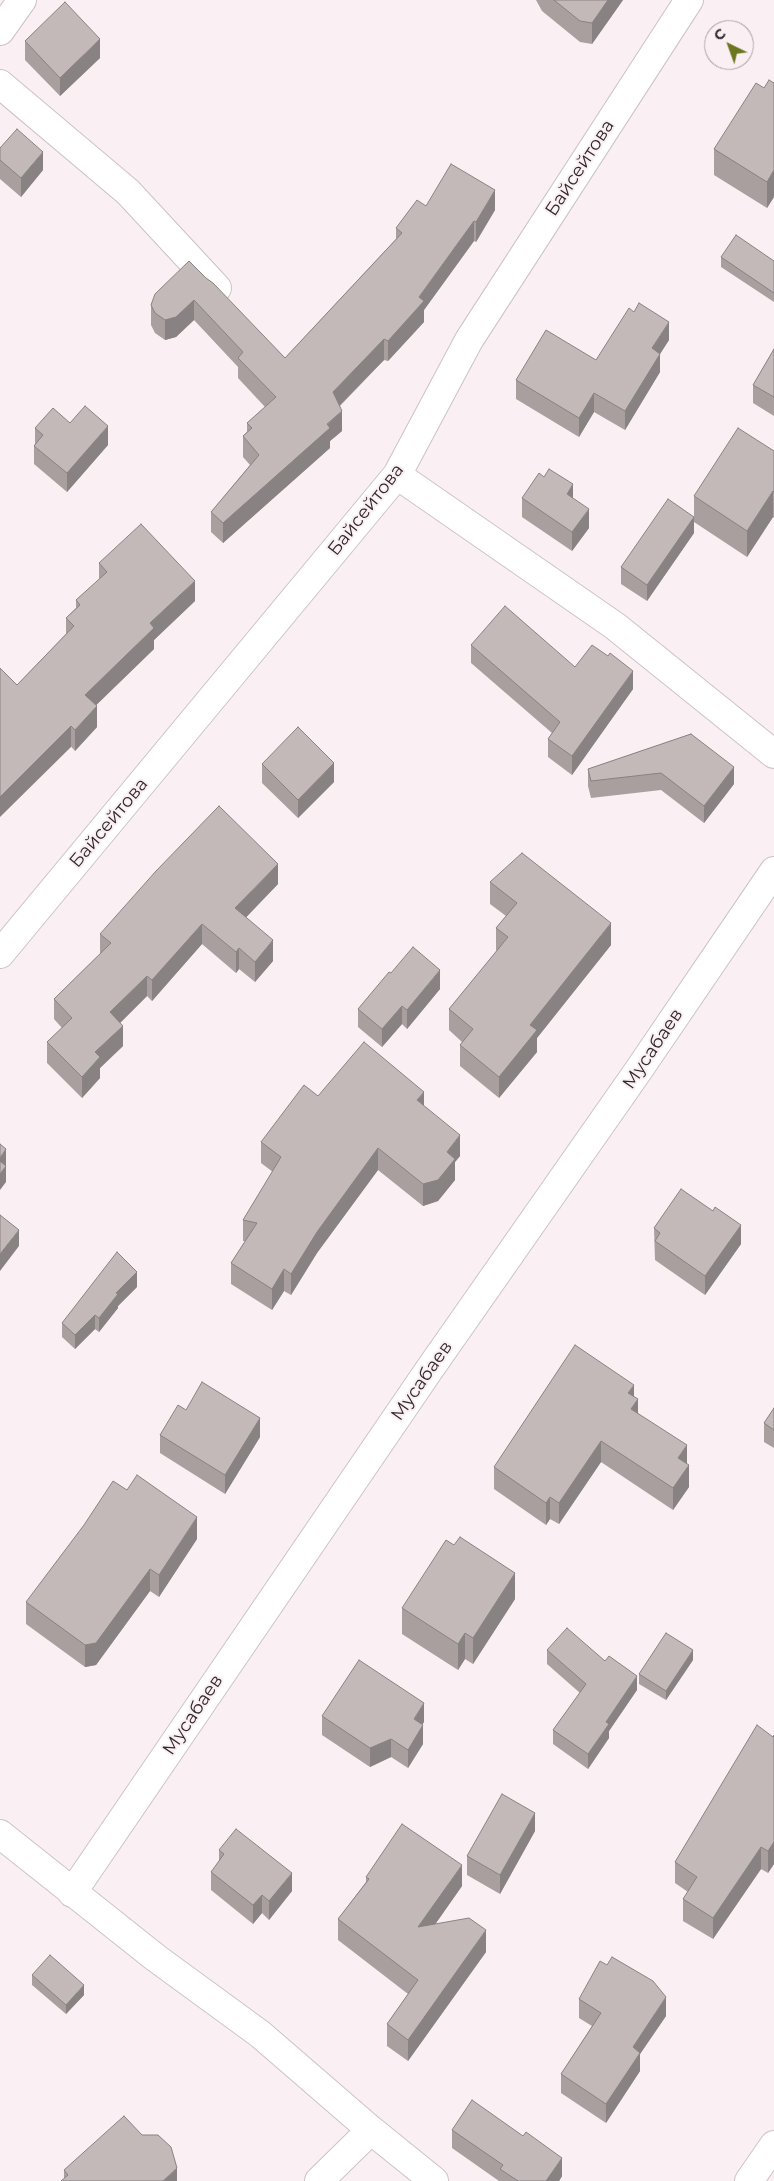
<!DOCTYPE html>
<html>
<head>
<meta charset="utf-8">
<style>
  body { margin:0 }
  #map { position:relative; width:774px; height:2181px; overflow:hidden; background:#faeff3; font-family:Montserrat,sans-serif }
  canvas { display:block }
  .north { position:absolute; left:704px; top:20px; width:50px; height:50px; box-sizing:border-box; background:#faeff3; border:1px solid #a89fa3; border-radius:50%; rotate:318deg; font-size:14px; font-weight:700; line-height:20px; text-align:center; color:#2d282a }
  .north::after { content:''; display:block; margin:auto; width:18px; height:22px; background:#6c751f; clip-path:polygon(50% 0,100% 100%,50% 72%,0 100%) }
</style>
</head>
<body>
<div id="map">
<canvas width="774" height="2181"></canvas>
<div class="north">С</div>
</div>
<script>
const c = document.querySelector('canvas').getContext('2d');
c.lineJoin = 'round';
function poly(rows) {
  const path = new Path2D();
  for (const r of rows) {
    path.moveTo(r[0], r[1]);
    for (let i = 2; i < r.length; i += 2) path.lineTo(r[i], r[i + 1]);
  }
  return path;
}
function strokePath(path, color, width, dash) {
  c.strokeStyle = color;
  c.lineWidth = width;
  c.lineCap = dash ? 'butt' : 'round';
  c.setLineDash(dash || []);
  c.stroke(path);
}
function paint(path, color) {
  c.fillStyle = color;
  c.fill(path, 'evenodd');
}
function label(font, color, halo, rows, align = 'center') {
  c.font = font + ' Montserrat,sans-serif';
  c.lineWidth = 4;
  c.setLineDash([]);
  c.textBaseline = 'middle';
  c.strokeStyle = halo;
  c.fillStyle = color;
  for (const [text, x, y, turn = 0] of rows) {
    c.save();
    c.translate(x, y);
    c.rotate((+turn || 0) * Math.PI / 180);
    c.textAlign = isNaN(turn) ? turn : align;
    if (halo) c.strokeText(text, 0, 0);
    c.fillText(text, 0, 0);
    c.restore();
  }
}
const minor = poly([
  [0,31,22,0],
  [0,84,128,192,217,288],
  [397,475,615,626,774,754],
  [0,954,397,475,469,340,689,0],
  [0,1834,156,1958,260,2034,371,2130,434,2181],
  [72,1893,429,1370,638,1071,774,871],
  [319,2181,371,2130],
  [749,2181,774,2145]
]);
const wall = poly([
  [536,0,623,0,592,44,580,42,542,11],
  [25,41,100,58,60,96,25,60],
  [774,83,774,197,767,208,714,175,714,149,764,88],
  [0,148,43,170,21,197,0,179],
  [426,206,495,210,476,242,474,241,424,310,424,322,388,361,384,360,340,406,342,431,330,441,330,448,223,543,211,532,211,512,250,465,243,457,243,436,247,432,247,423,265,407,238,378,238,367,194,320,176,337,165,340,155,333,151,325,151,305,206,278,285,358,396,239,396,228],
  [721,257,774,261,774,302,721,267],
  [669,340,660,354,660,372,625,430,594,412,579,437,516,399,516,380,596,360],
  [774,349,774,416,753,403,753,385],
  [70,423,108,445,67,492,34,464,34,446,35,444,35,428],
  [774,451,774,518,773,517,747,557,694,522,694,533,647,601,621,584,621,567,694,517,694,496],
  [522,498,573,498,589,528,572,551,522,517],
  [99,563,195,601,154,640,154,649,96,705,97,727,75,751,17,685,66,634,66,618,76,608,76,600,99,580],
  [471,645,575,667,633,689,572,775,548,757,548,739,552,733,471,663],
  [691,734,734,784,704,823,661,790,591,798,588,786,588,769],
  [262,764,334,782,298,818,262,783],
  [490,882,611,945,537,1038,537,1052,499,1098,460,1066,460,1045,462,1042,449,1030,449,1009,497,951,496,950,496,928,506,916,490,904],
  [278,884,246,917,273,961,255,982,239,969,236,973,202,944,152,1001,147,996,120,1023,123,1046,100,1068,100,1078,82,1098,47,1063,47,1042,62,1028,54,1019,54,999,100,954,100,934],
  [391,973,440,989,407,1029,402,1024,382,1047,358,1027,358,1009],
  [318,1096,424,1106,460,1156,455,1162,455,1180,438,1201,423,1206,378,1170,317,1253,291,1295,284,1291,272,1310,231,1284,231,1263,245,1241,243,1241,243,1220,273,1172,261,1163,261,1142],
  [713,1211,741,1244,705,1295,655,1260,654,1228],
  [137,1287,118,1306,118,1308,99,1332,95,1329,75,1349,62,1337,62,1323],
  [634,1396,638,1413,687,1464,689,1487,673,1510,601,1462,559,1524,550,1519,546,1525,494,1489,494,1467],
  [774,1408,774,1448,764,1442,764,1423],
  [186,1410,260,1437,225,1494,160,1453,160,1435],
  [197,1539,159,1597,150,1591,96,1665,85,1667,26,1624,26,1602],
  [454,1545,515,1599,473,1664,465,1659,458,1670,402,1634,402,1608],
  [547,1650,637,1690,609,1731,609,1738,588,1769,553,1744,553,1730,580,1693,547,1664],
  [693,1660,666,1700,639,1684,639,1674],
  [322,1716,424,1722,422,1724,423,1744,408,1768,391,1757,370,1767,322,1735],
  [774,1735,774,1864,768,1873,761,1869,713,1939,683,1921,683,1899,688,1892,675,1883,675,1862],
  [535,1831,500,1894,467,1875,467,1856],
  [219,1850,292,1891,269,1920,262,1913,253,1924,211,1890,211,1872,219,1861],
  [366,1877,462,1886,435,1924,486,1952,408,2061,387,2046,387,2024,408,1994,338,1940,338,1919,366,1882],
  [32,1975,84,1995,66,2014,32,1985],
  [579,1999,666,2016,640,2054,640,2071,606,2123,561,2093,561,2074,592,2026,579,2018],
  [452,2130,562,2176,559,2181,499,2181,452,2148],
  [64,2170,177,2181,64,2178]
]);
const shadedWall = poly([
  [608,0,623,0,592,44,592,23],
  [100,39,100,58,60,96,60,78],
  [43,152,43,170,21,197,21,178],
  [774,170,774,197,767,208,767,182],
  [495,190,495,210,476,242,476,222],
  [474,221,474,241,424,310,424,322,388,361,388,341],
  [194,300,194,320,176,337,165,340,165,320],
  [669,322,669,340,660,354,660,372,625,430,625,411,652,348],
  [384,339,384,360,333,412,333,392],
  [594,393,594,412,579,437,579,418],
  [342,411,342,431,330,441,330,448,223,543,223,523],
  [108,426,108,445,67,492,67,473],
  [573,484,573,503,567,494],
  [773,491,773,517,747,557,747,531],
  [589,509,589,528,572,551,572,532],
  [694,517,694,533,647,601,647,585],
  [195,581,195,601,154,640,154,649,85,716,85,695,150,623],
  [633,671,633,689,572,775,572,756],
  [97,706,97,727,75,751,75,730],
  [71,726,71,747,0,817,0,797],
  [334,763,334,782,298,818,298,800],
  [734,767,734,784,704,823,704,806],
  [278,864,278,884,235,929,235,908],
  [611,923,611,945,537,1038,537,1052,499,1098,499,1077,530,1025],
  [202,924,202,944,152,1001,152,980],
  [273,940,273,961,255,982,255,962],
  [239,948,239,969,236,973,236,952],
  [440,970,440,989,407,1029,407,1010],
  [147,976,147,996,110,1033,110,1012],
  [402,1006,402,1024,382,1047,382,1029],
  [123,1026,123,1046,100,1068,100,1078,82,1098,82,1077,95,1052],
  [424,1092,424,1113,417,1100],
  [460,1135,460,1156,455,1162,455,1180,438,1201,423,1206,423,1184],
  [378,1148,378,1170,317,1253,291,1295,291,1274,317,1232],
  [6,1149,6,1165,2,1171,6,1166,6,1182,0,1190,0,1158],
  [741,1225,741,1244,705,1295,705,1276],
  [19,1230,19,1246,0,1271,0,1254],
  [284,1269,284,1291,272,1310,272,1289],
  [137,1272,137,1287,118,1306,118,1308,99,1332,99,1318,116,1293],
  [95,1315,95,1329,75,1349,75,1335],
  [634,1385,634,1404,638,1399,638,1421,631,1430,628,1393],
  [260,1418,260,1437,225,1494,225,1475],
  [601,1441,601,1462,559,1524,559,1503],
  [687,1445,687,1467,678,1458],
  [689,1465,689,1487,673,1510,673,1488],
  [550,1497,550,1519,546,1525,546,1503],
  [197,1517,197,1539,159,1597,159,1575],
  [150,1569,150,1591,96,1665,85,1667,85,1645],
  [515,1573,515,1599,473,1664,473,1638],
  [465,1633,465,1659,458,1670,458,1644],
  [693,1650,693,1660,666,1700,666,1691],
  [637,1676,637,1690,609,1731,609,1738,588,1769,588,1754,606,1722],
  [424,1703,424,1722,414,1737,414,1719],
  [423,1725,423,1744,408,1768,408,1750],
  [391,1739,391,1757,370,1767,370,1748],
  [535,1813,535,1831,500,1894,500,1875],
  [774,1842,774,1864,768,1873,768,1851],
  [761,1847,761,1869,713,1939,713,1918],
  [462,1865,462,1886,418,1949,418,1927],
  [292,1873,292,1891,269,1920,269,1901],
  [262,1895,262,1913,253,1924,253,1905],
  [486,1930,486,1952,408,2061,408,2040],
  [84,1985,84,1995,66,2014,66,2005],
  [666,1997,666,2016,640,2054,640,2071,606,2123,606,2104,633,2047],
  [562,2158,562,2176,559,2181,546,2181],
  [177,2168,177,2181,163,2181]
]);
const building = poly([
  [554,0,608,0,592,23,580,21,554,0],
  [65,2,100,39,60,78,25,41,65,2],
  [769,80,774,83,774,170,767,182,714,149,756,83,764,88,769,80],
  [17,129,43,152,21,178,0,160,0,148,17,129],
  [451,164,495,190,476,222,474,221,419,297,424,301,388,341,384,339,333,392,342,411,327,424,330,428,223,523,211,512,259,455,243,436,252,428,247,423,276,397,238,358,243,352,194,300,176,317,165,320,155,313,151,305,155,294,189,261,206,278,213,283,285,358,402,233,396,228,417,200,426,206,451,164],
  [736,235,774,261,774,293,721,257,736,235],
  [639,303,669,322,652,348,660,354,625,411,594,393,579,418,516,380,546,330,596,360,629,308,634,312,639,303],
  [774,349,774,397,753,385,774,349],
  [85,406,108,426,67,473,34,446,43,435,35,428,53,408,70,423,85,406],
  [738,428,774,451,774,492,773,491,747,531,694,496,738,428],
  [549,469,573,484,567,494,589,509,572,532,522,498,539,473,544,477,549,469],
  [668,499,694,517,647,585,621,567,668,499],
  [141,524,195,581,150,623,154,628,85,695,97,706,75,730,71,726,0,797,0,668,17,685,74,626,66,618,80,605,76,600,107,572,99,563,141,524],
  [505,606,575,667,592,645,608,656,610,653,633,671,572,756,548,739,560,722,471,645,505,606],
  [298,727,334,763,298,800,262,764,298,727],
  [691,734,734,767,704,806,661,773,591,781,588,769,691,734],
  [219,806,278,864,235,908,273,940,255,962,239,948,236,952,202,924,152,980,147,976,110,1012,123,1026,95,1052,100,1057,82,1077,47,1042,72,1018,54,999,111,943,100,934,156,871,219,806],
  [522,853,611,923,530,1025,537,1030,499,1077,460,1045,473,1029,449,1009,508,937,496,928,517,903,490,882,522,853],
  [413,947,440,970,407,1010,402,1006,382,1029,358,1009,389,972,391,973,413,947],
  [364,1042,424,1092,417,1100,460,1135,447,1152,455,1159,438,1180,423,1184,378,1148,317,1232,291,1274,284,1269,272,1289,231,1263,257,1223,243,1220,281,1157,261,1142,304,1085,318,1096,364,1042],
  [0,1144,6,1149,0,1158,0,1144],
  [0,1161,6,1166,0,1174,0,1161],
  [681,1189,713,1211,715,1207,741,1225,705,1276,655,1241,660,1233,654,1228,681,1189],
  [0,1215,19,1230,0,1254,0,1215],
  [117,1252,137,1272,116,1293,118,1294,99,1318,95,1315,75,1335,62,1323,117,1252],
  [575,1345,634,1385,628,1393,638,1399,631,1409,687,1445,678,1458,689,1465,673,1488,601,1441,559,1503,550,1497,546,1503,494,1467,575,1345],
  [202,1382,260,1418,225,1475,160,1435,178,1405,186,1410,202,1382],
  [774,1408,774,1430,764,1423,774,1408],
  [137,1475,197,1517,159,1575,150,1569,96,1643,85,1645,26,1602,84,1525,113,1481,127,1490,137,1475],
  [460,1537,515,1573,473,1638,465,1633,458,1644,402,1608,446,1540,454,1545,460,1537],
  [567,1628,605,1661,609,1656,637,1676,606,1722,609,1724,588,1754,553,1730,586,1684,547,1650,567,1628],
  [666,1633,693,1650,666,1691,639,1674,666,1633],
  [359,1660,424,1703,414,1719,423,1725,408,1750,391,1739,370,1748,322,1716,359,1660],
  [757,1725,773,1737,774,1735,774,1842,768,1851,761,1847,713,1918,683,1899,697,1877,675,1862,757,1725],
  [502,1794,535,1813,500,1875,467,1856,502,1794],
  [402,1824,462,1865,418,1927,469,1918,486,1930,408,2040,387,2024,418,1980,338,1919,369,1879,366,1877,402,1824],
  [236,1829,292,1873,269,1901,262,1895,253,1905,211,1872,224,1854,219,1850,236,1829],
  [50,1955,84,1985,66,2005,32,1975,50,1955],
  [612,1957,653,1981,666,1997,633,2047,640,2053,606,2104,561,2074,601,2013,579,1999,600,1961,607,1965,612,1957],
  [472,2100,523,2136,526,2132,562,2158,546,2181,518,2181,500,2169,503,2165,452,2130,472,2100],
  [124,2116,142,2135,158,2135,171,2147,177,2168,163,2181,61,2181,68,2175,64,2170,124,2116]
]);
const streetNames = [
  ["Байсейтова",580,168,-57],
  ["Байсейтова",366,510,-52],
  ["Байсейтова",109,823,-50],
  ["Мусабаев",653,1049,-56],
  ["Мусабаев",422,1381,-55],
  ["Мусабаев",193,1715,-56]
];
strokePath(minor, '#cdc2c6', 30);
strokePath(minor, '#fff', 28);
paint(wall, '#a99f9f');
paint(shadedWall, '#898282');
paint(building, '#c4b9b9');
strokePath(building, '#898282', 1);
label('18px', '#2d282a', '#faeff3', streetNames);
</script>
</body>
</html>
